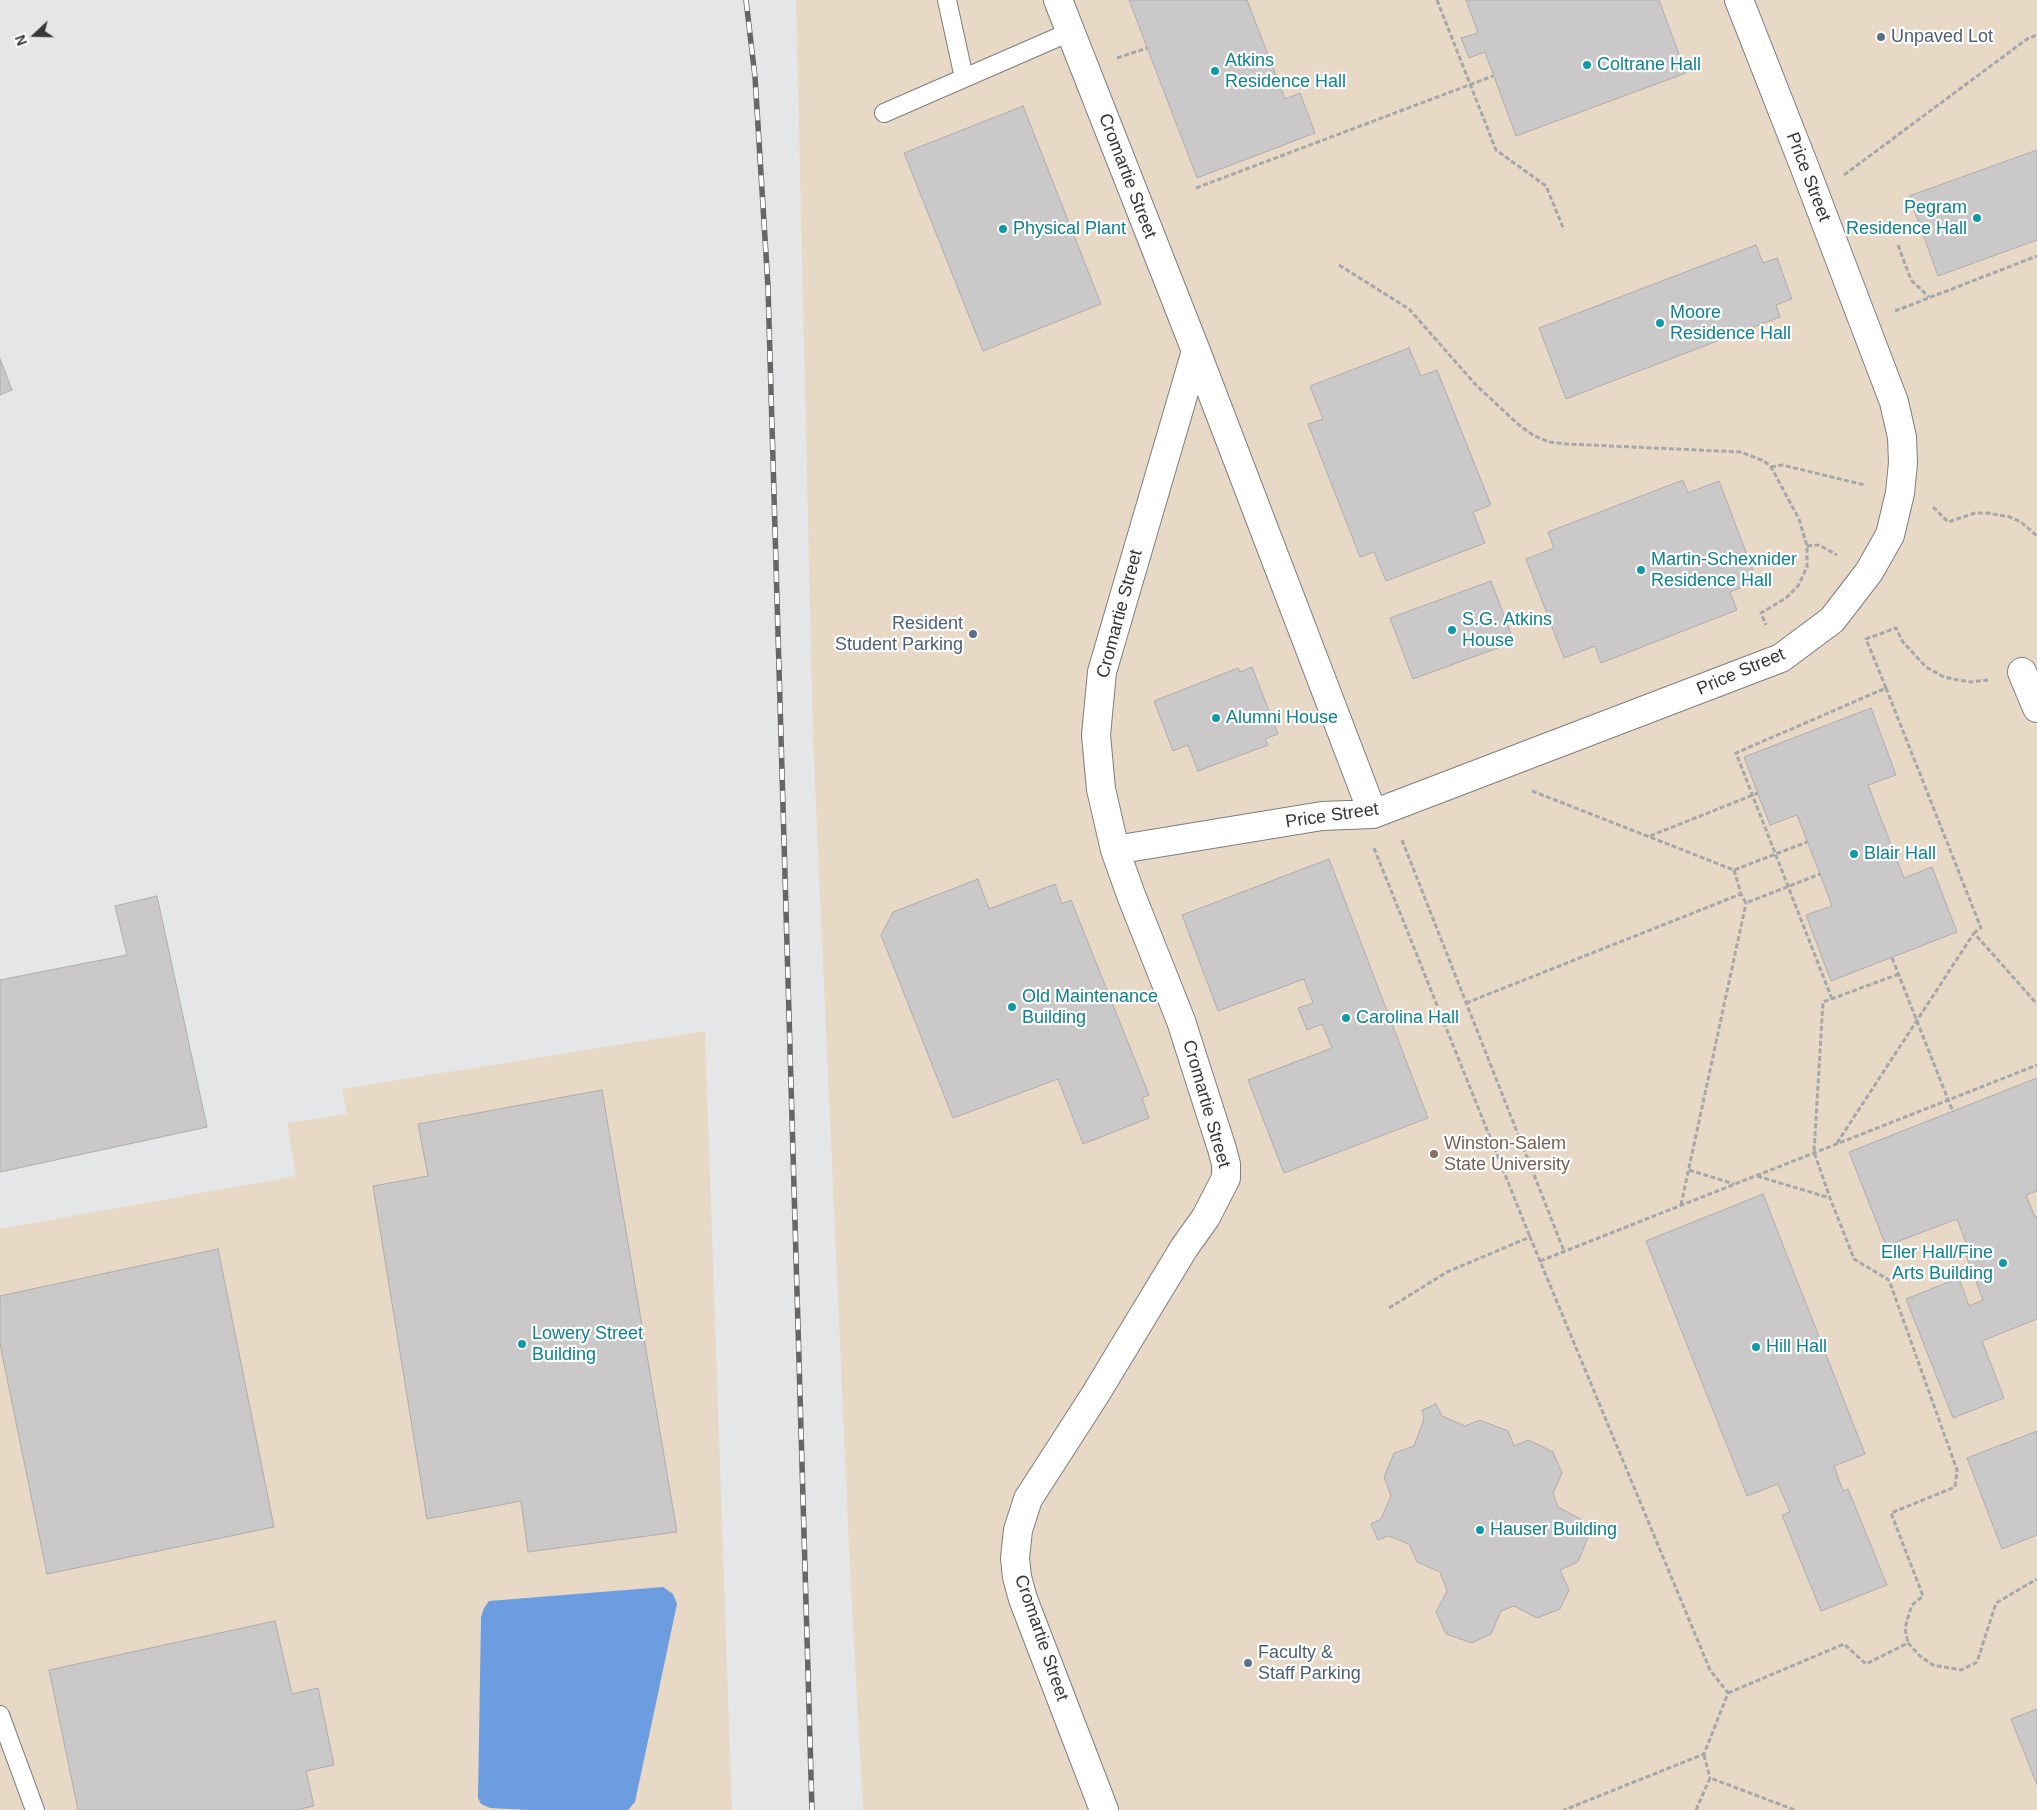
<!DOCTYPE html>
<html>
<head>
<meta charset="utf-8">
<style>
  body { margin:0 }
  #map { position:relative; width:2037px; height:1810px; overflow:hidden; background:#e5e6e7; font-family:Helvetica,sans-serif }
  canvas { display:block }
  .north { position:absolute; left:10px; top:10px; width:50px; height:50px; -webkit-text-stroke:4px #fff; paint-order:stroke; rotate:249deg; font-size:14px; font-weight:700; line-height:20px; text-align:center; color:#373738 }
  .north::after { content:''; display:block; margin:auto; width:18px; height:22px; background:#373738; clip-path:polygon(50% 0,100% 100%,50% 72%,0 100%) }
</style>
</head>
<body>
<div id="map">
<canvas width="2037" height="1810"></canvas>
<div class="north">N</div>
</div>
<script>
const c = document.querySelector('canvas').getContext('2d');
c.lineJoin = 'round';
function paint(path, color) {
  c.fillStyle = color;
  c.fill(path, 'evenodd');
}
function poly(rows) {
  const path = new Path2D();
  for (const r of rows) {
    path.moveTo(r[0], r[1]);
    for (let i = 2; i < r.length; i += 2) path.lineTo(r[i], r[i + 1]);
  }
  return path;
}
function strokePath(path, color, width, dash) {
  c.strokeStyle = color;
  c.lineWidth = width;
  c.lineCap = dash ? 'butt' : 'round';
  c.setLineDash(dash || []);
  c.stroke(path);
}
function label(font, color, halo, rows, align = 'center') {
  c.font = font + ' Helvetica,sans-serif';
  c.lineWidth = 4.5;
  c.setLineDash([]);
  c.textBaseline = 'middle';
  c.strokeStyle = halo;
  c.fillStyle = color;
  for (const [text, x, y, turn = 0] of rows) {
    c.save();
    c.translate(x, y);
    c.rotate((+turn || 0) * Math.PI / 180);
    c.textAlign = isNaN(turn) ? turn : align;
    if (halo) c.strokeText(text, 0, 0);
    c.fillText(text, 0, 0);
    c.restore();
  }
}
const education = poly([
  [796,0,2037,0,2037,1810,863,1810,850,1569,813,739],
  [705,1031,732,1810,0,1810,0,1229,296,1176,287,1123,347,1114,342,1089]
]);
const water = poly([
  [663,1587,673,1594,677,1604,635,1802,628,1810,528,1810,490,1808,481,1804,478,1798,481,1617,484,1608,489,1601]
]);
const building = poly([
  [1129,0,1247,0,1285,99,1300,93,1315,133,1197,178,1129,0],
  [1466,0,1659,0,1686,73,1516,136,1485,52,1469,58,1461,38,1478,33,1466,0],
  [1023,106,1101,304,983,351,904,153,1023,106],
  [2037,150,2037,240,1938,276,1909,196,2037,150],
  [1756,245,1763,263,1777,258,1792,299,1776,305,1780,317,1566,399,1539,328,1756,245],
  [1409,348,1421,376,1437,370,1491,505,1473,512,1485,543,1386,581,1374,552,1360,557,1308,424,1323,419,1310,386,1409,348],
  [0,359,12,390,0,395,0,359],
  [1683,480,1688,493,1719,481,1757,581,1730,592,1737,610,1601,663,1595,646,1564,658,1526,559,1554,548,1548,532,1683,480],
  [1491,581,1514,642,1413,679,1390,618,1491,581],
  [1252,667,1278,734,1265,739,1268,745,1198,771,1188,745,1173,751,1154,701,1238,668,1240,672,1252,667],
  [1871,708,1896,775,1868,785,1904,878,1932,867,1957,932,1831,981,1806,915,1832,906,1820,874,1797,815,1770,825,1744,757,1871,708],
  [1329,859,1428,1118,1284,1173,1248,1080,1332,1048,1322,1024,1307,1030,1298,1008,1313,1003,1304,979,1218,1011,1182,915,1329,859],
  [978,879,989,909,1055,884,1062,904,1071,900,1149,1095,1142,1098,1149,1118,1083,1144,1058,1079,953,1118,881,935,893,912,978,879],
  [157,896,207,1127,0,1172,0,980,127,955,115,906,157,896],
  [2037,1078,2037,1191,2026,1195,2035,1217,2037,1216,2037,1319,1982,1341,2004,1398,1953,1418,1906,1299,1959,1278,1969,1306,1983,1300,1963,1247,1967,1245,1957,1219,1886,1246,1849,1152,2037,1078],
  [602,1090,677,1532,528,1552,521,1501,427,1519,373,1186,428,1176,418,1124,602,1090],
  [1763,1194,1865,1454,1834,1466,1843,1491,1848,1489,1887,1585,1821,1611,1782,1515,1790,1512,1778,1484,1747,1496,1646,1241,1763,1194],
  [218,1249,274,1527,47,1574,0,1344,0,1296,218,1249],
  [1436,1404,1442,1416,1465,1426,1480,1420,1508,1431,1514,1446,1529,1440,1553,1452,1562,1473,1553,1493,1558,1507,1582,1520,1588,1537,1578,1562,1560,1570,1569,1590,1560,1609,1537,1618,1514,1606,1501,1611,1491,1634,1472,1643,1446,1634,1436,1612,1447,1591,1440,1572,1417,1562,1409,1544,1389,1536,1378,1540,1371,1524,1381,1519,1391,1496,1384,1477,1394,1453,1414,1446,1424,1419,1422,1410,1436,1404],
  [2037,1431,2037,1535,2002,1549,1967,1458,2037,1431],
  [275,1621,292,1694,318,1688,334,1765,306,1771,314,1806,296,1810,78,1810,49,1670,275,1621],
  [2037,1709,2037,1785,2011,1719,2037,1709]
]);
const path = poly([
  [1437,0,1496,150,1546,186,1564,230],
  [1117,58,1147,48],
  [1844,175,2027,39,2037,35],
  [1196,188,1493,76],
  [1898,245,1911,280,1929,297],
  [1339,265,1409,309,1476,385,1519,425,1533,435,1549,442,1567,444,1741,452,1764,461,1771,467,1799,519,1807,546,1807,567,1798,586,1786,598,1761,613,1766,625],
  [1895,311,2037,256],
  [1771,467,1782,465,1865,485],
  [1933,507,1948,522,1975,513,1987,513,2010,517,2021,522,2037,536],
  [1807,546,1819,545,1837,555],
  [1886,688,1866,639,1896,628,1903,642,1926,667,1944,677,1958,680,1970,682,1988,680],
  [1532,791,1734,870,1807,842],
  [1650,836,1758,793],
  [1402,840,1564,1251],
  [1374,848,1530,1237],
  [1734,870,1741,894,1746,903,1820,874],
  [1892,958,1953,1112],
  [1899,974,1823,1002,1814,1152,1830,1198,1854,1259,1889,1280,1957,1470,1955,1487,1891,1513,1923,1596,1912,1605,1909,1614,1905,1628,1908,1643],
  [1832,999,1736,753,1886,688,1981,928,1974,933],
  [1466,1003,1741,894],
  [1837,1143,1974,933,2037,1004],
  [1689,1170,1734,1184],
  [1757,1176,1830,1198],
  [1681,1205,1746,903],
  [1540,1261,2037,1065],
  [1389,1308,1447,1272,1530,1237,1710,1670,1728,1693,1704,1754,1564,1810],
  [1728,1693,1844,1644,1866,1664,1908,1643,1920,1656,1933,1665,1961,1670,1977,1662,1996,1603,2037,1579],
  [1704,1755,1710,1778],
  [1696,1810,1710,1778,1795,1810]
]);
const service = poly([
  [947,0,964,78],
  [884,113,1070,32],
  [0,1715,35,1810]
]);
const pedestrian = poly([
  [2022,672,2037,708]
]);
const minor = poly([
  [1058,0,1196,351,1373,814],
  [1115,850,1322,816,1373,814,1781,658,1832,620,1869,572,1890,535,1900,493,1903,463,1902,437,1894,402,1803,163,1739,0],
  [1104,1810,1023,1599,1017,1577,1015,1558,1018,1530,1028,1499,1095,1395,1184,1248,1206,1217,1226,1178,1226,1164,1222,1149,1181,1021,1131,895,1115,850,1101,789,1096,735,1102,672,1196,351]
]);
const rail = poly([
  [746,0,755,77,768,287,812,1810]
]);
const markers = [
  [1881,37,5,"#5c6f8a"],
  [1587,65,5,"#0f9aa8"],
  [1215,71,5,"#0f9aa8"],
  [1977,218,5,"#0f9aa8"],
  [1003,229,5,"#0f9aa8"],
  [1660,323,5,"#0f9aa8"],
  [1641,570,5,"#0f9aa8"],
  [1452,630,5,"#0f9aa8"],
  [973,634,5,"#5c6f8a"],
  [1216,718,5,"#0f9aa8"],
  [1854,854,5,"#0f9aa8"],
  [1012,1007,5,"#0f9aa8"],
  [1346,1018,5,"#0f9aa8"],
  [1434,1154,5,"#8d6e63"],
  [2003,1263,5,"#0f9aa8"],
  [522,1344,5,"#0f9aa8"],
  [1756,1347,5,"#0f9aa8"],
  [1480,1530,5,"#0f9aa8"],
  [1248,1663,5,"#5c6f8a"]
];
const serviceNames = [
  ["Unpaved Lot",1891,37],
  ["Resident",963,624,"right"],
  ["Student Parking",963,645,"right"],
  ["Faculty &",1258,1653],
  ["Staff Parking",1258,1674]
];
const cultureNames = [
  ["Atkins",1225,61],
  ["Residence Hall",1225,82],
  ["Coltrane Hall",1597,65],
  ["Pegram",1967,208,"right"],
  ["Residence Hall",1967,229,"right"],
  ["Physical Plant",1013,229],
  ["Moore",1670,313],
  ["Residence Hall",1670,334],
  ["Martin-Schexnider",1651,560],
  ["Residence Hall",1651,581],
  ["S.G. Atkins",1462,620],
  ["House",1462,641],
  ["Alumni House",1226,718],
  ["Blair Hall",1864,854],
  ["Old Maintenance",1022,997],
  ["Building",1022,1018],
  ["Carolina Hall",1356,1018],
  ["Eller Hall/Fine",1993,1253,"right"],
  ["Arts Building",1993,1274,"right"],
  ["Lowery Street",532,1334],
  ["Building",532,1355],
  ["Hill Hall",1766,1347],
  ["Hauser Building",1490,1530]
];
const streetNames = [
  ["Cromartie Street",1127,176,69],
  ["Price Street",1808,177,69],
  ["Cromartie Street",1120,614,-75],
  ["Price Street",1741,672,-23],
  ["Price Street",1332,816,-8],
  ["Cromartie Street",1206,1104,74],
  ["Cromartie Street",1041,1638,71]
];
const educationNames = [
  ["Winston-Salem",1444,1144],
  ["State University",1444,1165]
];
paint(education, '#e8d9c7');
paint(water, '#6c9de0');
paint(building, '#cac8c9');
strokePath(building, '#aeacad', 1);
strokePath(service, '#7d7e7f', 20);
strokePath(pedestrian, '#7d7e7f', 30);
strokePath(minor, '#7d7e7f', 30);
strokePath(path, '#a6a7a8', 3, [5, 2.5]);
strokePath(service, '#fff', 18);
strokePath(pedestrian, '#fff', 28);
strokePath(minor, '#fff', 28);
strokePath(rail, '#656667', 5.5);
strokePath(rail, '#fff', 4, [11]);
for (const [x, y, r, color] of markers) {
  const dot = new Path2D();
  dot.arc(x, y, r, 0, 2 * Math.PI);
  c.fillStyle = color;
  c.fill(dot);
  strokePath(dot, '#fff', 2);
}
label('18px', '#4e5e75', '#fff', serviceNames, 'left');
label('18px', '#0d838f', '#fff', cultureNames, 'left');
label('18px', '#373738', '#fff', streetNames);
label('18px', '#785e54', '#fff', educationNames, 'left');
</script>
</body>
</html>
